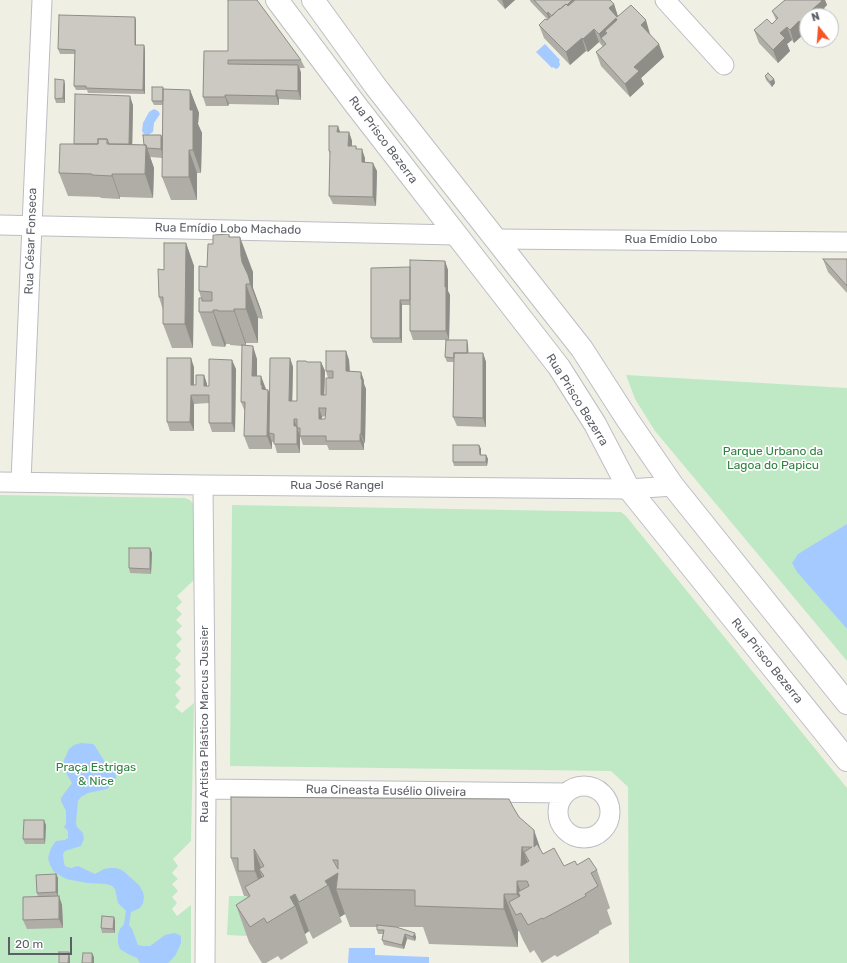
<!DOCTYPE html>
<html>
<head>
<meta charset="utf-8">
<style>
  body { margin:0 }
  #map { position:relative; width:847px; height:963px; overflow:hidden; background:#f0efe4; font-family:Rubik,sans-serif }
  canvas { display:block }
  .north { position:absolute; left:799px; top:8px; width:40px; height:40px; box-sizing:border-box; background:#fff; border:1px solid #bebfc2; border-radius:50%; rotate:343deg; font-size:11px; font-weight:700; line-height:16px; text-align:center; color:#5c5f66 }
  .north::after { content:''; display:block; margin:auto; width:14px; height:18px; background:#f55525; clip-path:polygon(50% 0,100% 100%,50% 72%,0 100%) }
  .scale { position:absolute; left:8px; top:937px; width:64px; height:18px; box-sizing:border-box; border:2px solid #5c5f66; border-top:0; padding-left:5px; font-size:12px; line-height:14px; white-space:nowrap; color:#5c5f66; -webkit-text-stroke:3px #fff; paint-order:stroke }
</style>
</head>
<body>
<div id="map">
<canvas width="847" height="963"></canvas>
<div class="north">N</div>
<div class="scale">20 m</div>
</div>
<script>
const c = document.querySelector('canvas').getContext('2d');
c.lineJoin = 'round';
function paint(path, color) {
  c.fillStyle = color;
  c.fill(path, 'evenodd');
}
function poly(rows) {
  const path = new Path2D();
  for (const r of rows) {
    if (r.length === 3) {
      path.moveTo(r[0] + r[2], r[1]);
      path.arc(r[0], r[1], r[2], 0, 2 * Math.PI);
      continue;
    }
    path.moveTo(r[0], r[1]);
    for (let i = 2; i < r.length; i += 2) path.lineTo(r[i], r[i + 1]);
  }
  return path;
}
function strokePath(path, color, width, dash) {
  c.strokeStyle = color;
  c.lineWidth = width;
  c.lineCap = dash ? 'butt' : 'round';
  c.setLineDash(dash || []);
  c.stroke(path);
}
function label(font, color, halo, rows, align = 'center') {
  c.font = font + ' Rubik,sans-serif';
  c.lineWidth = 3.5;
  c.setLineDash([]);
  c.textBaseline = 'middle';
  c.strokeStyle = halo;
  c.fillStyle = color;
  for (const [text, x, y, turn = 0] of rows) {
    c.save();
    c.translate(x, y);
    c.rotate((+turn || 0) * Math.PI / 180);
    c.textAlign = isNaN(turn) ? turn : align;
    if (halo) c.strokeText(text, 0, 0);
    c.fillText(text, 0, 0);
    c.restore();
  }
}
const green = poly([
  [626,375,847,388,847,661,655,431,635,399],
  [0,495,185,498,190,500,195,506,196,578,177,596,182,602,176,608,182,614,176,620,182,626,176,632,182,639,176,645,181,651,175,658,181,664,175,670,181,676,175,682,181,688,175,695,180,701,175,707,182,713,194,703,191,841,173,859,178,866,172,873,178,879,172,884,178,891,172,897,177,903,172,909,177,916,191,905,191,963,0,963],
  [232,505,621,512,626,516,847,788,847,963,629,963,628,787,611,771,230,766],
  [229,896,249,896,248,936,227,935]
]);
const water = poly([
  [545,44,560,60,559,61,560,65,558,68,556,69,553,67,552,68,536,52],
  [154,109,158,111,160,114,154,123,153,132,148,135,144,134,142,131,143,123,149,112],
  [847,524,847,629,797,572,792,563,798,554],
  [81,743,93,744,95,746,105,762,113,768,116,775,116,778,113,783,107,789,88,793,81,797,78,801,76,823,77,827,83,833,84,839,81,846,65,851,63,854,64,863,65,866,67,867,71,868,78,866,95,874,104,869,110,868,116,868,122,870,139,885,143,892,144,897,143,903,140,908,131,912,129,925,132,929,138,945,143,946,150,946,165,935,174,933,177,934,181,936,181,943,179,948,175,956,168,963,140,963,137,958,128,954,120,949,118,943,118,934,120,929,124,924,126,911,118,903,115,889,112,886,106,884,87,883,66,879,54,872,50,865,48,858,51,848,56,841,65,840,68,838,68,831,64,827,66,824,66,811,61,801,61,798,72,783,65,771,63,764,64,760,69,749,74,745],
  [349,948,375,948,375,955,429,957,429,963,348,963]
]);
const street = poly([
  [665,0,724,65],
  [0,225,456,235],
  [495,239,847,242],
  [21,481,32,225,42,0],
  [0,482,203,485,629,489,673,486],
  [203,485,206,789,205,963],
  [584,812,26],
  [206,789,566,793]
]);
const secondary = poly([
  [277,0,355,104,559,367,595,424,629,489,847,760],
  [313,0,376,87,582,349,627,419,673,486,847,703]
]);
const wall = poly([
  [497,0,515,0,505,9],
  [530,0,610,0,614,4,618,16,650,34,664,57,641,78,644,84,630,97,601,66,596,52,603,47,599,42,588,52,586,51,570,65,544,38,539,25,547,19,530,1],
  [785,0,825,0,827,5,824,8,826,14,824,16,807,16,807,38,804,34,794,43,792,40,787,44,790,51,778,63,759,43,754,30,772,24,776,20,772,11],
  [135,17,136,21,136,45,144,45,145,50,145,94,88,93,87,90,76,90,74,86,75,54,60,54,58,49],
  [204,51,301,60,305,68,300,68,301,73,301,100,279,99,279,105,229,104,228,106,206,106,203,97],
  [765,76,774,79,775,83,772,87,766,80],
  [65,84,65,103,56,103,55,99],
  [164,89,190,90,199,113,198,124,202,133,201,173,197,173,197,200,171,200,162,177,163,158,150,157,154,168,153,198,120,197,120,199,101,198,100,197,68,196,59,173,133,105,132,144,144,145,161,135,163,141,163,105,154,105,152,101],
  [338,126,340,132,349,132,352,141,352,146,356,146,357,149,365,158,365,162,377,171,376,206,333,204,329,196,330,155,329,151],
  [229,234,230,237,253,272,253,288,261,310,263,319,258,318,258,343,246,343,246,345,257,359,257,376,266,390,268,390,270,394,290,358,293,367,292,401,297,401,306,361,307,362,321,362,325,371,324,395,326,395,328,378,326,371,346,351,349,360,350,371,361,372,364,381,364,384,366,389,365,443,364,443,364,450,329,450,327,445,303,445,300,436,300,453,277,453,274,442,272,442,272,449,249,449,244,436,245,412,241,402,242,346,230,345,230,344,226,344,225,347,212,346,199,312,201,298,199,291,207,267,213,244],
  [325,416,325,419,322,419,322,417],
  [186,243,194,266,193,348,172,348,163,324,163,310,159,297,164,270],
  [823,259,847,259,847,293,828,272],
  [445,261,448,270,448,291,450,295,449,340,468,345,468,353,483,353,486,362,486,427,457,426,453,417,454,362,447,362,445,357,446,340,413,340,410,331,410,305,402,305,402,343,373,343,371,338,410,267],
  [194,367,194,385,196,385,204,375,207,384,207,386,209,386,236,369,235,432,212,432,209,423,209,403,194,404,194,431,170,431,167,422],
  [479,445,481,449,481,455,486,455,488,459,487,466,454,466,453,462],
  [150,548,152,553,151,574,130,573,129,568],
  [231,797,513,807,543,854,564,866,577,865,597,870,610,908,607,910,612,924,599,931,599,933,557,957,555,955,542,963,534,950,530,953,523,940,519,931,518,931,518,947,429,944,423,927,396,927,416,937,415,941,407,939,404,949,384,945,382,940,383,934,378,934,377,930,377,927,350,927,345,914,340,917,342,922,313,939,309,931,305,934,308,943,281,960,278,956,266,963,262,963,249,942,236,905,248,898,247,896,244,896,231,858],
  [46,825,45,844,25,844,23,839],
  [56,874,58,878,58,896,59,896,62,905,63,928,27,929,23,920,38,897,37,893],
  [114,917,115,921,115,933,102,933,101,928]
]);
const shadedWall = poly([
  [502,0,515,0,505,9],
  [572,0,585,0,553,17],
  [819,0,825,0,827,5,824,8,826,14,824,16,808,16,807,14],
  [614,4,618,17,616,19,621,31,607,33,605,31,609,43,606,44,601,38,604,47,599,34,609,8],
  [548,12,552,21,550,22,547,14],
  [135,17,136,21,136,49,135,45],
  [646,20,650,34,646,38,641,25],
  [799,21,804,34,794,43,790,30],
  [807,23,807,36,804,26],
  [787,27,792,40,787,44,790,51,778,63,773,50,780,33],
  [594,29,599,42,588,52,583,39],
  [582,38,586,51,570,65,566,52],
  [659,44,664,57,641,78,644,84,630,97,625,84,634,67],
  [144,45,145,50,145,94,143,90],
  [298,65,301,73,301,100,298,91],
  [774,79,775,83,772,87,770,82],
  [64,80,65,84,65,103,63,98],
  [190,90,199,113,198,124,202,133,201,173,193,150,190,110],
  [276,90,279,99,279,105,276,96],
  [225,95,229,104,228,106,225,97],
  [130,96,133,105,132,157,129,148],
  [338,126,341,135,337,132],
  [349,132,352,141,352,155,348,146],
  [161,135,164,144,164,158,161,149],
  [146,145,154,168,153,198,145,174],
  [362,149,365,158,365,171,362,162],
  [189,150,197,173,197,200,189,177],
  [373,163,377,171,376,206,373,197],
  [112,174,120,197,120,199,112,176],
  [240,237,253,272,253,288,261,310,263,319,242,262,241,256],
  [186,243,194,266,193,348,185,324],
  [445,261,448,270,448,291,450,295,449,340,446,331,445,287],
  [246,284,258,318,258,343,246,309],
  [400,300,402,305,402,343,400,338],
  [234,309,246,343,246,346,234,311],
  [213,310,226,344,225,347,213,312],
  [467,340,468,345,469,362,467,358],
  [253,346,257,359,257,389,252,376],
  [346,351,349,360,350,380,346,371],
  [483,353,486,362,486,427,483,418],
  [191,358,194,367,194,394,191,385],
  [290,358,293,367,292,410,289,401],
  [232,360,236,369,235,432,232,423],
  [321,362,325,371,324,404,321,395],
  [361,372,364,381,364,384,366,389,365,443,361,434],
  [204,375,207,384,207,395,204,386],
  [261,376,266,389,266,394,267,402,261,385],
  [268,390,273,403,269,433,272,442,272,449,267,436],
  [191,395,194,404,194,431,190,422],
  [319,408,322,417,322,428,319,419],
  [294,419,300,436,300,453,297,444,294,426],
  [360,434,364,443,364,450,360,441],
  [479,445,481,449,481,459,480,455],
  [486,455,488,459,487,466,486,462],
  [150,548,152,553,151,574,150,569],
  [44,820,46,825,45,844,44,839],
  [534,830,547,868,534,847],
  [522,847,536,885,521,866],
  [254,849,268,887,264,876,259,869,268,892,269,909,255,871],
  [338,873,336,889,345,914,340,917,328,885,325,881],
  [56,874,58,878,58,897,56,892],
  [517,881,530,919,518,892,530,924,528,925,517,894],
  [295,894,309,931,305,934,295,906,290,897],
  [504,894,518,931,518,947,504,909],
  [59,896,62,905,63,928,59,919],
  [114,917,115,921,115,933,113,929],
  [415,933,416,937,415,941,413,937],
  [405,934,407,939,404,949,402,945],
  [69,952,70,957,70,963,68,963],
  [92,953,94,957,94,963,92,963]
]);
const building = poly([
  [228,0,257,0,301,60,228,60,228,64,298,65,298,91,276,90,276,96,225,95,225,97,203,97,204,51,228,51,228,0],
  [534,0,572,0,567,5,566,4,560,9,559,9,552,16,548,12,547,14,534,0],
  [575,0,610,0,614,4,609,8,617,17,631,5,646,20,641,25,659,44,634,67,639,71,625,84,596,52,606,44,601,38,607,33,605,31,617,20,616,18,599,34,594,29,583,39,582,38,566,52,539,25,545,19,547,20,559,9,560,9,566,4,568,6,575,0],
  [785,0,821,0,822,1,807,14,809,16,807,16,807,23,804,26,799,21,790,30,787,27,780,33,785,38,773,50,754,30,767,19,772,24,778,18,772,11,785,0],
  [59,15,135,17,135,45,144,45,143,90,86,88,86,86,74,86,75,50,58,49,59,15],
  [768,73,774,79,770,82,765,76,768,73],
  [55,79,64,80,63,98,55,99,55,79],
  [152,87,163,87,163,101,152,101,152,87],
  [163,89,190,90,190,110,193,110,193,150,189,150,189,177,162,177,163,89],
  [75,94,130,96,129,144,109,144,107,139,98,139,98,144,74,144,75,94],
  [329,126,338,126,337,132,349,132,348,146,356,146,356,149,362,149,362,162,373,163,373,197,329,196,330,151,329,151,329,126],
  [143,135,161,135,161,149,147,148,146,145,144,145,143,135],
  [98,139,107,139,107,144,146,145,145,174,112,174,112,176,92,175,92,174,59,173,60,144,98,144,98,139],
  [229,234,229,237,240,237,241,256,242,262,248,275,250,282,250,284,246,284,246,309,234,309,234,311,218,311,218,310,213,310,213,312,199,312,199,298,202,298,202,301,212,301,212,292,199,291,199,266,207,267,208,244,213,244,213,235,229,234],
  [164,243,186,243,185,324,163,324,163,297,159,297,158,269,164,270,164,243],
  [823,259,847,259,847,286,823,259],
  [410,260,445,261,445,287,446,287,446,331,410,331,410,260],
  [410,267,410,300,400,300,400,338,371,338,371,268,410,267],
  [446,340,467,340,467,353,454,353,454,358,445,357,446,340],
  [242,345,253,346,252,376,261,376,261,385,262,385,262,389,268,390,267,436,244,436,245,402,241,402,242,345],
  [326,351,346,351,346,371,361,372,361,379,362,380,361,434,360,434,360,441,326,441,326,436,300,436,300,428,297,428,297,419,294,419,294,426,297,426,297,444,274,444,274,434,269,433,270,358,290,358,289,401,297,401,297,361,306,361,307,362,321,362,321,395,326,395,326,378,333,378,333,371,326,371,326,351],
  [319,408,326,408,325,419,319,419,319,408],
  [454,353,483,353,483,418,453,417,454,353],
  [167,358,191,358,191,385,196,385,196,375,204,375,204,386,209,386,209,359,232,360,232,423,209,423,209,395,191,395,190,422,167,422,167,358],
  [453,445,479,445,480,455,486,455,486,462,453,462,453,445],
  [129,548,150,548,150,569,129,568,129,548],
  [231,797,509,799,513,807,519,817,534,830,534,847,537,844,543,854,554,848,564,866,575,861,577,865,589,858,597,870,591,873,598,886,585,894,586,896,543,919,542,918,528,925,521,913,516,915,509,902,520,896,518,892,529,886,527,881,517,881,517,894,504,894,504,909,415,906,415,890,336,889,338,873,325,881,328,885,299,902,295,894,290,897,295,906,267,923,264,918,250,927,236,905,250,896,245,887,264,876,259,869,264,866,254,849,255,871,238,871,238,858,231,858,231,797],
  [522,847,532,847,524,852,529,861,521,866,522,847],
  [333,860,338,860,338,869,333,860],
  [24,820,44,820,44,839,23,839,24,820],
  [56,874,56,892,37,893,36,875,56,874],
  [59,896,59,919,23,920,23,897,59,896],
  [102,916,114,917,113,929,101,928,102,916],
  [377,925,396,927,415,933,413,937,405,934,402,945,382,940,384,930,377,930,377,925],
  [59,952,69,952,68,963,59,963,59,952],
  [83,953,92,953,92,963,82,963,83,953]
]);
const streetNames = [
  ["Rua Prisco Bezerra",383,140,53],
  ["Rua Emídio Lobo Machado",228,229,1],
  ["Rua Emídio Lobo",671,240],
  ["Rua César Fonseca",31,241,-88],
  ["Rua Prisco Bezerra",577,400,58],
  ["Rua José Rangel",337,486],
  ["Rua Prisco Bezerra",767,661,51],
  ["Rua Artista Plástico Marcus Jussier",205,724,-90],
  ["Rua Cineasta Eusélio Oliveira",386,791,1]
];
const parkNames = [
  ["Parque Urbano da",773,452],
  ["Lagoa do Papicu",773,466],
  ["Praça Estrigas",96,768],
  ["& Nice",96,782]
];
paint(green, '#bfe9c5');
paint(water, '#a5caff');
strokePath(street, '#bcbdc4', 21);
strokePath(secondary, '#bdbfc6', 24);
strokePath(street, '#fff', 19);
strokePath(secondary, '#fff', 22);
paint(wall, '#afada6');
paint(shadedWall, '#8e8d87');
paint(building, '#cbc9c1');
strokePath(building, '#8e8d87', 1);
label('12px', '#5c5f66', '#fff', streetNames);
label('12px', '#2f823f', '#fff', parkNames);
</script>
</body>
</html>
